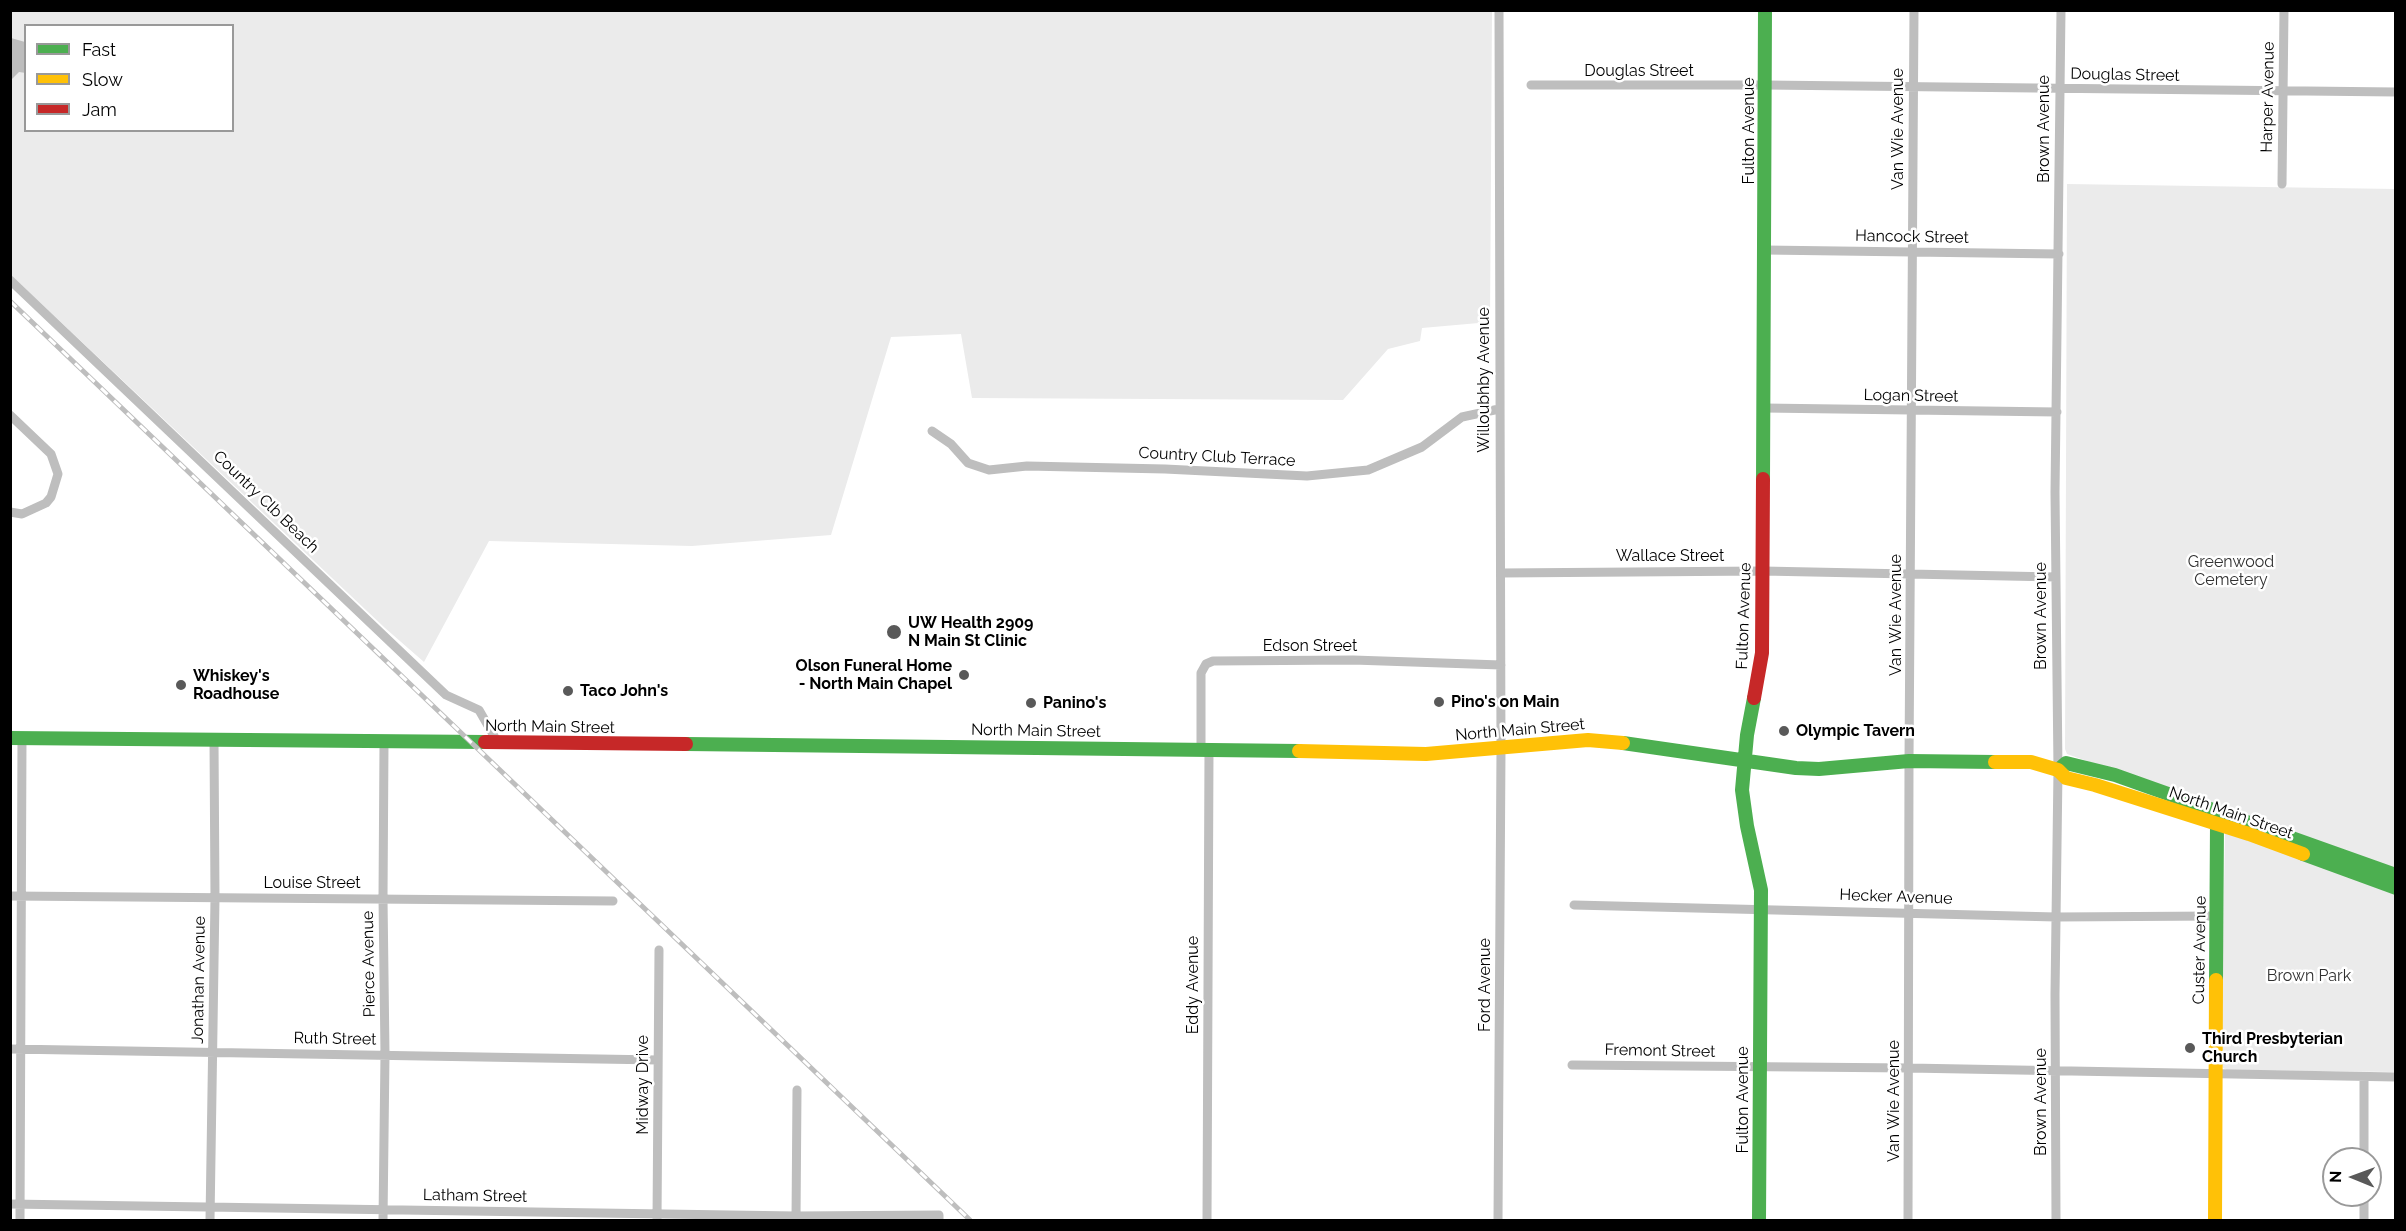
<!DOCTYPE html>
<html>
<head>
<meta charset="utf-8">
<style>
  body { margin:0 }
  #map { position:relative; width:2406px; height:1231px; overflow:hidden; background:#fff; font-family:Raleway,sans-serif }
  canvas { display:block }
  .frame { position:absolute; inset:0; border:12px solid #000; pointer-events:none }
  .legend { position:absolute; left:24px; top:24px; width:210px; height:108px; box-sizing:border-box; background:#fff; border:2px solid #999; margin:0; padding:8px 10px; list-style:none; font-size:18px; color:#000 }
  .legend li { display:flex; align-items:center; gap:12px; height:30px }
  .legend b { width:30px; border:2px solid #999 }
  .north { position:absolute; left:2322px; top:1147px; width:60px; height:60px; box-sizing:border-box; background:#fff; border:2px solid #999; border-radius:50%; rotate:271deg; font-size:16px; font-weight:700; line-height:24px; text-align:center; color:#000 }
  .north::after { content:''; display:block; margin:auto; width:21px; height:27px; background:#595959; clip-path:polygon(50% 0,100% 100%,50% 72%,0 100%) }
</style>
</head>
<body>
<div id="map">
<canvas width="2406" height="1231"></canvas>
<div class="frame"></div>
<ul class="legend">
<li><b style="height:8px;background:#4caf50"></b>Fast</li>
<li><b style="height:8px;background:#ffc107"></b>Slow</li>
<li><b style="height:8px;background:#c62828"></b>Jam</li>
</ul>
<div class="north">N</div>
</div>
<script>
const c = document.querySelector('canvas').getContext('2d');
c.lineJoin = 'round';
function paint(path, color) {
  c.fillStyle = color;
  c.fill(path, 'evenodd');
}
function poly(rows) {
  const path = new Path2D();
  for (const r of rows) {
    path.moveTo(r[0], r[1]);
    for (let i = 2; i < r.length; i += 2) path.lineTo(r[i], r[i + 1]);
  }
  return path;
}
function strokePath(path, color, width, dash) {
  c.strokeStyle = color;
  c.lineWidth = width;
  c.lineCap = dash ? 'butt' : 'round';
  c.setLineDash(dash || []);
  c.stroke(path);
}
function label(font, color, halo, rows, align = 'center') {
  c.font = font + ' Raleway,sans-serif';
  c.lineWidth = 5;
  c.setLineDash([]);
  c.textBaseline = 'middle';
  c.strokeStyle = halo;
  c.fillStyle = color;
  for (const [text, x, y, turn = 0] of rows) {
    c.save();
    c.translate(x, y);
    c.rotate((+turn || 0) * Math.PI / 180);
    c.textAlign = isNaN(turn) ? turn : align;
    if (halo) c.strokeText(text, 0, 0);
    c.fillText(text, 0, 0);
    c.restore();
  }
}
const green = poly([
  [10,11,1492,11,1490,322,1422,328,1420,341,1388,349,1343,400,972,398,961,334,891,337,831,535,692,546,489,541,424,662,385,628,11,275],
  [26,26,232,26,232,130,26,130],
  [2067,184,2395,189,2395,870,2067,754,2065,749],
  [2225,830,2395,889,2395,1072,2227,1070,2223,1068,2221,1064]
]);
const water = poly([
  [11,38,25,42,26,73,19,72,11,80]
]);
const street = poly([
  [1531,85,1765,85,2396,92],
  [2282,184,2284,10],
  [1765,250,2059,254],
  [10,280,446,695,479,710,498,743],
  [1764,408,2057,412],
  [10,415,51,454,58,474,51,497,46,503,22,514,10,512],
  [932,431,951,444,968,463,989,470,1027,466,1165,469,1307,476,1368,470,1422,447,1462,417,1499,409],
  [1501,573,1763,571,2056,577],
  [1201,749,1201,673,1206,664,1213,661,1353,660,1501,665],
  [10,896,613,901],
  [1574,905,2056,917,2218,916],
  [10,1049,658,1060],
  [1572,1065,1909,1068,2396,1077],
  [2364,1159,2364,1077],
  [2364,1195,2364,1220],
  [10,1204,796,1216,939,1215,939,1220],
  [20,1220,22,738],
  [210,1220,215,898,214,740],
  [383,1220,385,1054,383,898,384,743],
  [657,1220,659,950],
  [796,1220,797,1090],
  [1207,1220,1209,749],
  [1498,1220,1501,749,1499,10],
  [1908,1220,1909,761,1914,10],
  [2056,1220,2055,994,2058,770,2055,492,2061,10]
]);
const fast = poly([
  [1763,479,1765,10],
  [1754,698,1747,735,1742,790,1747,826,1761,890,1759,1220],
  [10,738,485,742],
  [1623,743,1796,768,1819,769,1909,761,1995,762],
  [686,744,1299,751],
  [2058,770,2066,763,2115,775,2396,875],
  [2303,854,2396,888],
  [2216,980,2217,824]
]);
const slow = poly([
  [1299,751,1426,754,1588,740,1623,743],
  [1995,762,2031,762,2058,770,2066,778,2095,785,2249,834,2303,854],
  [2215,1220,2216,980]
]);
const jam = poly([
  [1754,698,1762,653,1763,479],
  [485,742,686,744]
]);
const rail = poly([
  [10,301,970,1220]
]);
const markers = [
  [894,632,8,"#595959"],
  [964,675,6,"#595959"],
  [181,685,6,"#595959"],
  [568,691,6,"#595959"],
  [1439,702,6,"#595959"],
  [1031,703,6,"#595959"],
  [1784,731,6,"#595959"],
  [2190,1048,6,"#595959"]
];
const streetNames = [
  ["Douglas Street",1639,71],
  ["Douglas Street",2125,75,1],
  ["Harper Avenue",2268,97,-89],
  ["Van Wie Avenue",1898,129,-90],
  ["Brown Avenue",2044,129,-90],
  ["Fulton Avenue",1749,131,-90],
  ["Hancock Street",1912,237,1],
  ["Willoubhby Avenue",1484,380,-90],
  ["Logan Street",1911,396,1],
  ["Country Club Terrace",1217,457,3],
  ["Country Clb Beach",266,502,44],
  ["Wallace Street",1670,556],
  ["Van Wie Avenue",1896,615,-90],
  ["Fulton Avenue",1744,616,-88],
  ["Brown Avenue",2041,616,-90],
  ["Edson Street",1310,646],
  ["North Main Street",550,727,1],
  ["North Main Street",1520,730,-5],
  ["North Main Street",1036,731,1],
  ["North Main Street",2231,813,19],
  ["Louise Street",312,883],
  ["Hecker Avenue",1896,897,2],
  ["Custer Avenue",2200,950,-89],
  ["Pierce Avenue",369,964,-91],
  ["Jonathan Avenue",199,980,-89],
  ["Eddy Avenue",1193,985,-90],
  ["Ford Avenue",1485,985,-90],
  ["Ruth Street",335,1039,1],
  ["Fremont Street",1660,1051,1],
  ["Midway Drive",643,1085,-90],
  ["Fulton Avenue",1743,1100,-90],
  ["Van Wie Avenue",1894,1101,-90],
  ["Brown Avenue",2041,1102,-90],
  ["Latham Street",475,1196,1]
];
const parkNames = [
  ["Greenwood",2231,562],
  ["Cemetery",2231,580],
  ["Brown Park",2309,976]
];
const poiNames = [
  ["UW Health 2909",908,623],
  ["N Main St Clinic",908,641],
  ["Olson Funeral Home",952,666,"right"],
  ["- North Main Chapel",952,684,"right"],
  ["Whiskey's",193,676],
  ["Roadhouse",193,694],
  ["Taco John's",580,691],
  ["Pino's on Main",1451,702],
  ["Panino's",1043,703],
  ["Olympic Tavern",1796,731],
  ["Third Presbyterian",2202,1039],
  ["Church",2202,1057]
];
paint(green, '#ebebeb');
paint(water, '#bdbdbd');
strokePath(street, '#bebebe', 9);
strokePath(fast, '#4caf50', 14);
strokePath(slow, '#ffc107', 14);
strokePath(jam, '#c62828', 14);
strokePath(rail, '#bebebe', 5);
strokePath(rail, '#fff', 3, [9]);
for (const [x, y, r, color] of markers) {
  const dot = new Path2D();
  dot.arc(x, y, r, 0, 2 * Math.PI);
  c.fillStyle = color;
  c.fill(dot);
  strokePath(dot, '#fff', 2);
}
label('16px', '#000', '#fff', streetNames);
label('16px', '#313131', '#fff', parkNames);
label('bold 16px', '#000', '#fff', poiNames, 'left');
</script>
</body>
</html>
